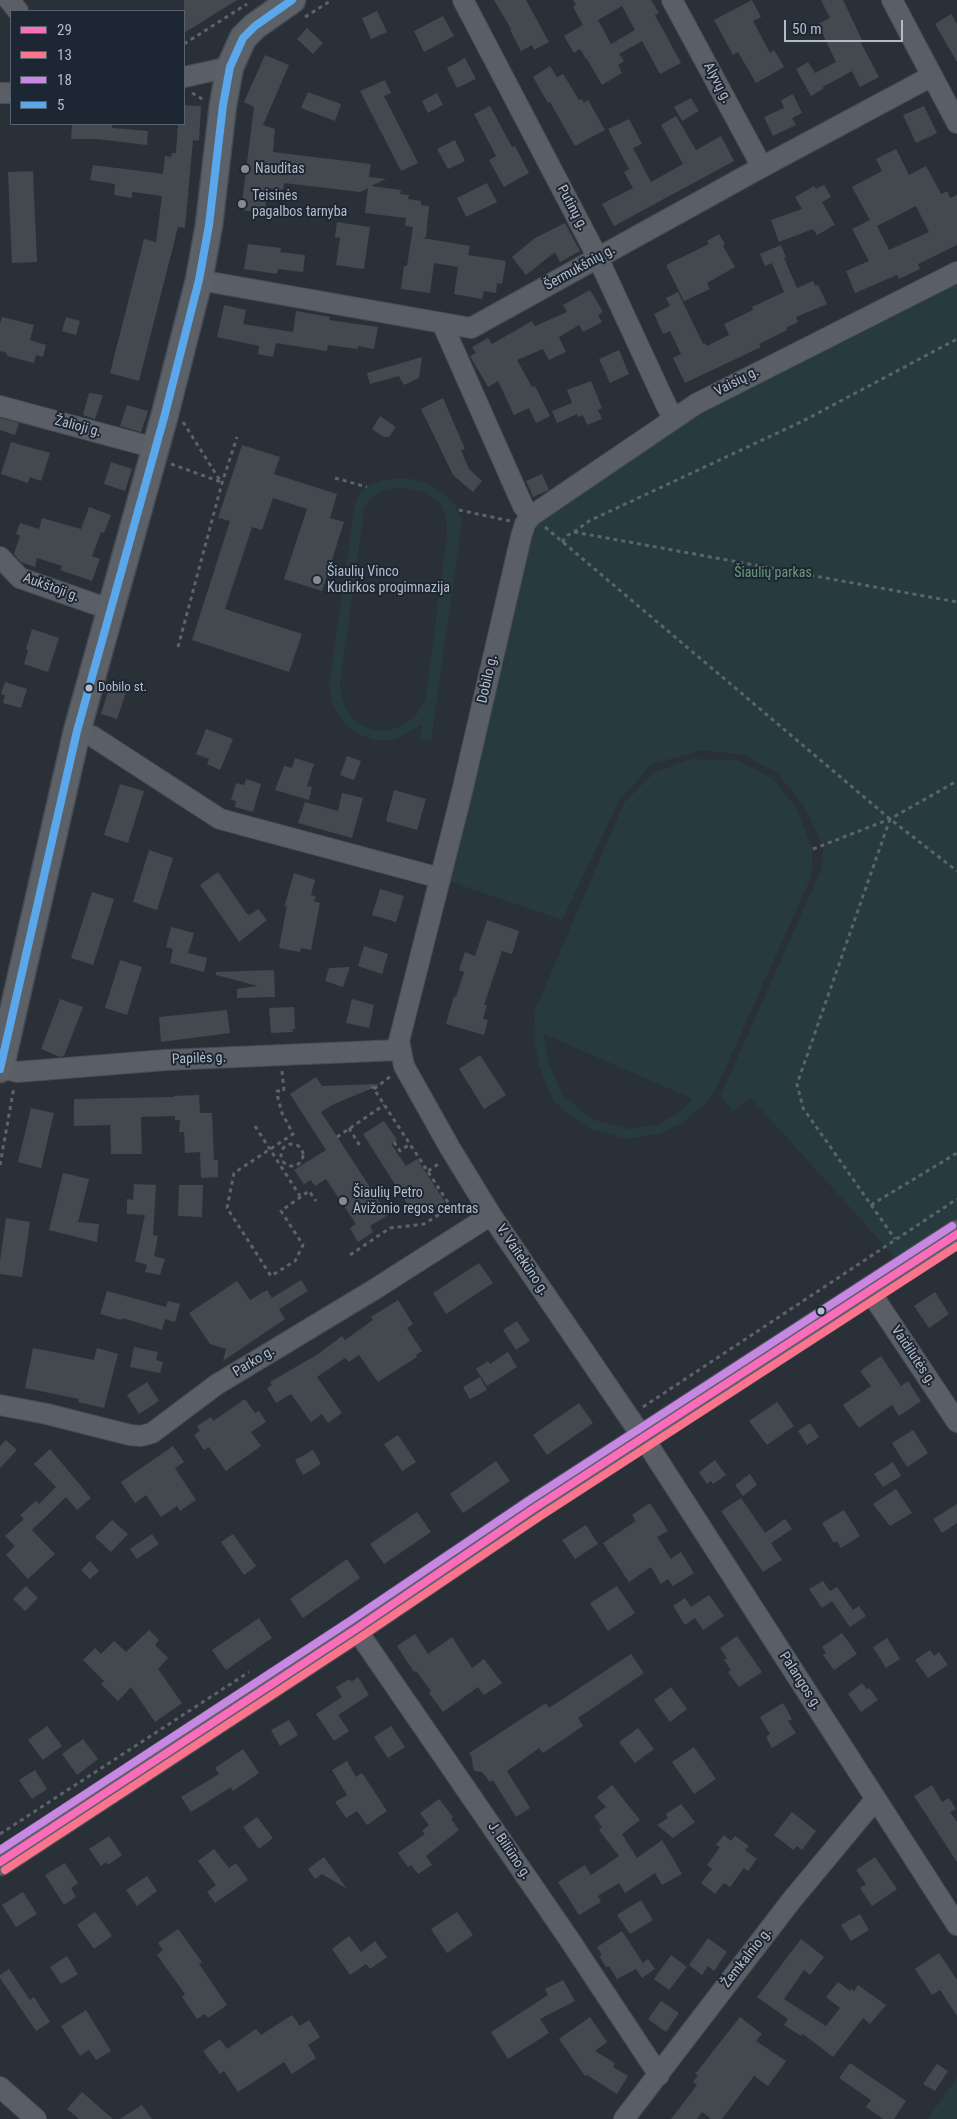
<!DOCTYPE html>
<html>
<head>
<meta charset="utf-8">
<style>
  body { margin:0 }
  #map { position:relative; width:957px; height:2119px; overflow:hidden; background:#2a3038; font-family:"Roboto Condensed",sans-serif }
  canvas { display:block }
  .legend { position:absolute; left:10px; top:10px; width:175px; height:115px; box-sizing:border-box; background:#1d2633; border:1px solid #59626f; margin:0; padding:6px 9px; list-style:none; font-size:15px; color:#b4bcc9 }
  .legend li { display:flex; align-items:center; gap:10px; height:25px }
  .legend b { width:25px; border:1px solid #59626f }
  .scale { position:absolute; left:784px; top:20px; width:119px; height:22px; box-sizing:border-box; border:2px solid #b4bcc9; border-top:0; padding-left:6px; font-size:15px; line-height:18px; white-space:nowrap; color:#b4bcc9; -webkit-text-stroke:4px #1d2633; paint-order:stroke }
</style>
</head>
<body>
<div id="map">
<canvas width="957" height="2119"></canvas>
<ul class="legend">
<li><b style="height:6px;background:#fb6dba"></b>29</li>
<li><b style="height:6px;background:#fc738d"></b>13</li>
<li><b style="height:6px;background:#c787e3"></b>18</li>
<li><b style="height:6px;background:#5aa8eb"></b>5</li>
</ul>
<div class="scale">50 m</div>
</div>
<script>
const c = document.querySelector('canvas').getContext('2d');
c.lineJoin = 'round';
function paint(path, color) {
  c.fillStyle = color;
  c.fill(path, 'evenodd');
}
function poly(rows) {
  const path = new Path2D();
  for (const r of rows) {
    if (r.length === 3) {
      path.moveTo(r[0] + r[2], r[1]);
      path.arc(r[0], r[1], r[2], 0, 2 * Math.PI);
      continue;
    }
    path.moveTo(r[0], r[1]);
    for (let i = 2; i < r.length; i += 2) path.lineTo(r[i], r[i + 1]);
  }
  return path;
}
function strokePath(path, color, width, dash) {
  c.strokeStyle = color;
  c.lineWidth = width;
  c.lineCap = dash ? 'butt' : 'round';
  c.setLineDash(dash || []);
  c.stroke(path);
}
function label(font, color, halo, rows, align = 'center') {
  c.font = font + ' "Roboto Condensed",sans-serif';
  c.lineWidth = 4;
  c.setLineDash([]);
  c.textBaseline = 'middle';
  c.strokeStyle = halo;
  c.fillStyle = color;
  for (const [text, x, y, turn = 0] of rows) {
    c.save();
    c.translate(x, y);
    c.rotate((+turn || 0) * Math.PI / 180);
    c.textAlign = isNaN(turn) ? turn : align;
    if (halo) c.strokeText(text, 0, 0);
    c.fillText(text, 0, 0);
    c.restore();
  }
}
const green = poly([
  [957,272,957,1234,905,1268,750,1097,733,1112,721,1095,822,868,823,845,803,804,776,772,744,755,703,750,652,764,619,801,562,920,440,878,525,524,696,404],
  [407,478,430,484,453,502,462,520,431,741,420,740,421,725,396,739,377,741,360,735,345,724,333,706,329,686,355,504,361,492,367,487,383,480],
  [407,488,427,493,442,506,447,520,447,534,426,697,418,713,407,722,394,729,379,731,364,726,350,716,342,700,340,685,364,509,369,500,376,494,388,489],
  [691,759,736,760,772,778,795,806,813,849,811,877,716,1089,705,1105,683,1122,659,1134,627,1139,590,1129,554,1102,539,1066,534,1038,535,1010,624,803,654,773],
  [543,1034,544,1034,693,1099,677,1114,656,1125,628,1129,594,1120,562,1095,549,1064],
  [957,2077,957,2119,928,2119]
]);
const building = poly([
  [184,0,237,0,184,33],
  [494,0,526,0,549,42,534,50,532,45,521,51,510,30,511,29],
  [573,0,651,0,659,13,655,15,681,63,660,74,642,41,619,54,624,61,618,65,622,73,602,85,587,59,586,59,580,49,574,53,564,36,583,25,573,7,576,5],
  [622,6,635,30,611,44,598,20],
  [752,0,761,17,753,21,770,53,774,50,784,67,756,83,738,52,733,55,714,20],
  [821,0,843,0,863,42,861,43,879,77,860,87,852,71,823,87,823,89,811,96,796,69,808,62,815,73,836,62,818,24,830,18],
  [377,11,387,32,371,39,362,18],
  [951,14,957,24,957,62,935,24],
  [443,16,454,36,424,52,414,31],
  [307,28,323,43,313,54,297,39],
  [265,55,289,65,263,125,275,129,273,152,371,164,369,177,386,179,371,186,401,190,400,194,409,195,408,199,421,201,421,205,429,206,426,237,422,238,470,246,468,255,506,261,502,284,497,283,496,293,484,291,482,299,454,294,458,267,434,263,430,293,401,289,404,266,407,266,413,227,405,226,406,218,365,213,368,188,360,192,284,183,283,190,267,188,265,213,241,210,254,107,244,102],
  [465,58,476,79,457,88,447,68],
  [550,66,557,77,563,74,579,100,582,99,584,103,588,100,605,130,575,146,550,102,548,103,533,77],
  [385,80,391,93,384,96,418,163,401,171,360,91],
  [308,92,341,104,335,121,301,108],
  [437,93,443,105,428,113,422,101],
  [793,94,802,113,792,118,796,125,773,136,764,117,784,108,781,100],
  [691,98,699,111,682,121,674,107],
  [184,105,201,106,199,141,193,140,185,228,178,227,139,381,110,373,144,239,156,242,162,196,132,192,132,198,114,195,115,184,90,180,93,165,163,174,165,156,171,157,172,153,176,153,178,124,184,124],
  [490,106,512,147,515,146,529,173,504,187,489,160,496,156,474,114],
  [924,106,937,133,916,143,903,115],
  [676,116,696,150,721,136,734,161,614,226,602,204,633,188,624,172,629,169,608,129,629,119,642,144,633,148,651,182,683,164,661,125],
  [72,124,112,124,112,128,148,131,147,145,97,139,71,139],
  [455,140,465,161,448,169,437,149],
  [896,149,909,175,926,166,941,194,947,191,950,198,957,195,957,245,918,264,920,269,899,279,897,275,855,293,846,271,869,261,852,229,870,220,852,187,882,171,876,159],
  [916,206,929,232,889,250,877,226],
  [33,171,37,262,12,263,8,172],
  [487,183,497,202,466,217,457,198],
  [824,185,831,197,822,202,835,225,817,235,813,229,779,242,771,220,802,209,795,197,814,186,816,189],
  [337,222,370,227,364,269,336,265,340,238,335,237],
  [565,223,580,251,560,262,555,252,526,275,512,257,535,238],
  [719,234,725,244,723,246,735,267,707,283,710,289,684,301,666,265,709,244,707,241],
  [248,244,281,248,280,252,305,255,303,272,278,269,277,274,244,269],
  [781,245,786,257,784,258,797,288,813,281,815,286,818,285,827,304,796,317,798,322,786,328,787,330,759,344,761,347,685,383,673,358,681,354,670,331,663,334,654,314,670,306,666,298,678,292,703,344,705,343,707,346,729,335,724,324,753,310,752,307,784,292,772,263,765,266,760,254],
  [590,290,603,312,598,315,602,322,583,332,579,325,559,337,566,352,549,360,543,349,517,360,532,387,535,386,550,416,536,423,529,408,514,415,498,381,488,387,470,356,476,353,472,347,488,338,492,344,532,321,535,326,567,312,563,305],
  [224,305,246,310,243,324,293,332,296,311,330,317,329,320,378,327,374,349,358,346,358,349,328,345,327,351,276,343,273,357,258,354,259,346,217,337],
  [2,317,34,325,30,340,46,345,43,357,36,355,34,363,7,356,7,353,0,351,0,324],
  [66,317,80,321,76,335,62,331],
  [619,350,629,374,610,383,599,359],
  [422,357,419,378,404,385,399,376,370,384,367,373],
  [591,381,602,408,598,410,602,419,587,425,583,415,578,417,577,414,557,423,552,411,572,403,567,390],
  [89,393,103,395,95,419,83,415],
  [443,398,465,449,461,450,469,469,482,481,473,492,453,475,421,409],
  [127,405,148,411,141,432,120,426],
  [380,416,396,427,389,437,384,437,372,429],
  [0,418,19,423,15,435,0,430],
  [11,442,50,453,41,481,30,477,28,483,1,474],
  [242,445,280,457,274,474,337,494,330,518,344,522,322,591,284,579,307,509,273,498,262,530,252,527,225,609,302,634,289,672,192,640,230,521,218,518],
  [111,462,132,469,125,491,104,484],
  [542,474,549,490,533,497,526,481],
  [89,507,111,515,104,533,101,532,92,556,100,559,92,581,60,570,62,566,37,558,35,567,21,562,14,554,20,536,16,534,20,523,39,529,42,518,81,529],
  [32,629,59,638,48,672,24,664,28,650,26,649],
  [111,681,128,686,117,719,101,714],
  [5,682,27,689,21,708,3,703,5,695,1,694],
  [206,729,233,739,220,770,207,764,209,759,196,754],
  [347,756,361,761,354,780,340,775],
  [295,758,314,764,307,786,312,787,309,800,275,790,284,766,292,768],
  [246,779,261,784,253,812,235,807,236,801,231,800,236,783,244,785],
  [120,784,144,791,128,843,104,835],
  [394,790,426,799,417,830,386,821],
  [342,793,363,798,352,838,298,823,305,802,338,811],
  [149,850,173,858,157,910,133,902],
  [218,872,247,914,250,915,258,909,267,920,239,942,200,885],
  [294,873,315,880,311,895,316,897,314,901,320,903,311,950,301,948,300,952,279,948,287,905,284,908],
  [380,889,404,896,396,922,372,915],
  [92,892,114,899,93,965,71,958],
  [487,920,519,931,512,954,502,951,484,1005,487,1005,483,1019,488,1020,484,1035,446,1024,454,996,456,997,464,972,459,970,465,952,475,956],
  [171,927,194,933,188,953,207,958,204,972,170,963,173,949,166,947],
  [364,946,388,954,382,974,358,966],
  [120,960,142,967,127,1015,105,1008],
  [350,967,343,987,325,981,329,968],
  [274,970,275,997,237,998,237,989,258,986,216,975,216,972],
  [60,999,83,1007,64,1056,60,1057,41,1049],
  [352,999,374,1005,369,1028,346,1023],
  [294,1007,295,1029,292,1029,293,1032,271,1033,269,1008],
  [227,1010,230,1033,161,1042,159,1017],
  [480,1055,506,1095,484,1109,459,1069],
  [316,1077,322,1086,378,1084,378,1086,334,1104,321,1112,388,1215,370,1226,373,1232,358,1242,350,1228,356,1224,326,1179,315,1186,311,1180,304,1184,294,1170,326,1150,290,1094],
  [199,1095,200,1113,212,1113,214,1160,218,1160,218,1177,201,1178,200,1152,185,1153,184,1132,179,1132,180,1120,175,1120,175,1116,141,1117,142,1154,111,1154,110,1125,74,1126,74,1099,174,1097,174,1096],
  [31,1108,54,1113,41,1168,18,1162],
  [384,1121,397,1140,391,1144,406,1166,417,1159,445,1202,431,1211,427,1205,421,1209,418,1203,410,1208,363,1134],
  [63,1173,89,1179,78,1222,99,1224,97,1242,49,1230],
  [134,1184,156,1185,153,1235,158,1236,154,1256,165,1259,160,1275,145,1272,147,1265,135,1261,145,1215,127,1214,127,1199,133,1200],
  [179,1185,203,1185,202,1217,178,1216],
  [6,1218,30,1222,22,1277,0,1274,0,1261],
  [479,1263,493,1283,446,1314,433,1293],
  [301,1280,308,1291,279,1309,285,1319,223,1361,226,1349,210,1344,189,1313,237,1281,250,1300,267,1290,272,1298],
  [107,1291,166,1307,168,1301,180,1304,175,1322,165,1319,162,1330,122,1318,121,1320,100,1314],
  [935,1292,949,1314,929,1328,914,1306],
  [398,1300,413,1324,407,1328,422,1351,416,1355,417,1357,378,1382,359,1355,349,1362,345,1358,317,1377,342,1413,328,1423,322,1414,311,1422,291,1394,276,1403,267,1388,272,1385,270,1382,318,1354,342,1336,345,1340,373,1320,371,1317],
  [517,1321,530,1341,516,1350,503,1330],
  [134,1347,158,1352,156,1360,163,1362,160,1373,130,1367],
  [33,1348,94,1360,97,1348,118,1354,104,1408,78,1402,79,1399,25,1388],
  [508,1352,517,1367,487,1386,476,1369,488,1361,490,1364],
  [881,1356,901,1386,908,1381,921,1401,899,1416,892,1405,859,1428,843,1405,871,1386,860,1371],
  [480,1377,487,1390,470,1399,463,1387],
  [147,1382,159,1401,139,1414,127,1395],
  [245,1399,255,1413,259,1411,266,1422,251,1432,261,1446,226,1471,209,1447,204,1450,194,1435,200,1431,197,1426,211,1417,213,1421],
  [777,1402,794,1426,767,1445,749,1421],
  [579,1403,593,1423,547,1455,533,1435],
  [810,1423,819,1437,807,1445,798,1431],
  [913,1430,928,1453,907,1467,892,1443],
  [398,1435,416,1462,402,1471,384,1444],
  [6,1440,17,1450,0,1468,0,1446],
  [173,1446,184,1462,175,1468,196,1500,180,1511,177,1506,161,1517,146,1495,135,1503,121,1482],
  [50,1449,91,1498,77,1510,66,1497,32,1530,55,1554,28,1579,6,1555,15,1546,5,1536,24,1519,20,1515,36,1501,39,1504,56,1487,34,1464],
  [313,1450,321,1464,303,1475,295,1460],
  [715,1460,726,1475,713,1484,711,1481,707,1484,699,1472],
  [496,1461,510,1481,463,1513,450,1494],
  [893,1462,901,1476,883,1487,874,1474],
  [750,1474,757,1485,743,1496,735,1485],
  [896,1489,912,1513,890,1526,873,1504],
  [741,1498,765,1533,785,1519,792,1529,771,1543,782,1560,763,1572,721,1511],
  [650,1503,668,1531,657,1537,671,1559,681,1552,694,1573,673,1586,668,1579,661,1584,651,1567,629,1582,603,1543,636,1521,632,1515],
  [957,1504,957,1523,942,1533,933,1519],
  [844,1510,860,1536,841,1548,837,1541,834,1543,822,1523],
  [417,1512,431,1532,384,1564,370,1544],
  [112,1520,128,1534,111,1552,95,1537],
  [586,1525,598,1544,575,1559,562,1540],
  [152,1534,159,1544,137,1559,130,1549],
  [233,1534,256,1566,244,1575,221,1542],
  [347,1559,360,1578,303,1618,290,1599],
  [90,1561,99,1571,90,1579,81,1570],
  [823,1581,830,1591,837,1587,853,1610,859,1606,866,1616,850,1627,832,1601,822,1608,809,1589],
  [26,1586,38,1598,25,1611,13,1599],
  [617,1586,635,1613,608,1631,590,1603],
  [709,1595,724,1616,703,1630,695,1618,685,1625,673,1606,685,1598,691,1607],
  [259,1618,272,1638,226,1670,212,1650],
  [149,1630,159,1640,155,1645,168,1658,158,1669,182,1703,155,1722,131,1687,118,1701,101,1684,104,1681,83,1660,95,1648,101,1654,114,1641,126,1652],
  [842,1633,857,1654,834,1670,823,1655,826,1653,822,1647],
  [415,1634,428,1654,452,1637,472,1668,484,1659,502,1683,484,1695,478,1687,443,1712,429,1693,431,1691,416,1671,414,1672,397,1646],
  [737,1636,762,1672,739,1687,728,1672,731,1670,724,1660,727,1658,720,1648],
  [887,1638,900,1659,886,1668,873,1647],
  [930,1650,934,1656,939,1652,948,1665,928,1678,915,1660],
  [631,1654,644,1673,578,1718,583,1726,543,1753,539,1748,507,1771,530,1808,516,1817,493,1780,490,1782,482,1772,475,1771,473,1768,472,1758,469,1753,546,1703,549,1708],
  [358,1677,369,1695,338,1715,349,1731,334,1741,316,1714,342,1697,336,1687,350,1679,351,1682],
  [862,1683,867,1689,869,1688,878,1700,861,1712,848,1694],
  [671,1687,687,1709,670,1722,654,1700],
  [783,1703,792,1719,788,1721,796,1733,772,1748,766,1737,770,1734,760,1717],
  [289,1720,298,1735,280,1746,271,1730],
  [47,1726,62,1746,43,1760,28,1740],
  [391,1726,405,1747,388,1758,374,1737],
  [638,1728,654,1749,635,1763,619,1742],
  [83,1739,98,1759,77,1775,62,1754],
  [694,1747,716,1779,694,1794,672,1762],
  [243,1749,259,1773,233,1791,231,1787,191,1812,181,1797,219,1774,215,1768],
  [347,1761,356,1777,362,1773,387,1811,367,1825,357,1811,346,1818,335,1802,347,1795,332,1770],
  [35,1770,47,1789,32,1799,19,1780],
  [612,1785,640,1820,622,1834,637,1858,662,1840,682,1874,662,1885,655,1873,625,1893,619,1883,598,1896,601,1902,579,1915,558,1882,585,1865,591,1875,619,1856,599,1830,602,1827,594,1816,606,1807,597,1797],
  [932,1785,942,1802,949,1798,956,1809,950,1812,957,1822,957,1862,914,1796],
  [439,1799,453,1817,451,1819,459,1830,426,1856,432,1865,418,1874,411,1865,408,1867,398,1853,425,1834,422,1831,429,1825,420,1813],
  [681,1804,695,1822,673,1838,657,1825,668,1818,666,1814],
  [792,1812,816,1831,802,1850,797,1846,793,1850,774,1835],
  [257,1817,273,1838,259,1849,243,1827],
  [724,1835,731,1841,735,1836,749,1846,745,1850,757,1859,748,1871,744,1868,730,1887,724,1883,715,1894,701,1883,712,1869,707,1865,720,1847,716,1845],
  [109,1836,122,1855,108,1865,106,1862,101,1866,89,1849],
  [214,1849,229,1868,236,1863,248,1880,215,1903,207,1892,216,1885,198,1861],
  [324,1857,347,1889,322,1874,315,1879,308,1869],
  [875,1857,897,1889,872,1906,860,1888,866,1884,856,1870],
  [65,1863,78,1883,71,1888,76,1897,64,1905,45,1875],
  [147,1876,157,1891,137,1906,126,1890],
  [23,1892,37,1914,16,1927,2,1905],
  [641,1900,653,1920,630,1934,617,1915],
  [95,1912,112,1936,94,1949,77,1925],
  [457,1912,473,1935,447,1953,431,1929],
  [860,1914,869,1930,851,1941,841,1925],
  [178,1929,202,1962,199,1964,227,2005,208,2018,205,2014,197,2019,182,1997,185,1994,157,1955,163,1950,158,1943],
  [622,1931,643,1963,648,1959,655,1969,642,1978,636,1969,617,1979,609,1966,606,1967,599,1956,602,1955,597,1947],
  [349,1936,361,1952,375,1941,387,1957,370,1969,366,1964,350,1975,332,1949],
  [708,1938,727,1952,714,1971,708,1966,702,1975,689,1965],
  [801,1939,824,1957,810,1975,804,1970,784,1999,826,2026,840,2008,826,1997,838,1982,850,1991,851,1989,854,1991,858,1985,886,2005,870,2024,863,2018,833,2057,803,2034,801,2036,784,2025,788,2019,757,1997],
  [939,1953,957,1980,957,2016,940,1990,932,1995,915,1969],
  [671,1955,687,1967,669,1990,654,1979],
  [67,1956,78,1974,61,1984,50,1967],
  [9,1969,30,2000,34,1997,50,2022,36,2031,0,1978,0,1975],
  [563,1980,575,2001,540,2019,549,2033,508,2059,491,2032,548,1995,545,1989],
  [661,2001,679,2013,666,2032,648,2019],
  [86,2010,111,2051,96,2060,89,2050,80,2056,61,2026],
  [292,2015,300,2026,309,2020,320,2037,308,2045,316,2058,292,2074,284,2062,238,2092,224,2071,220,2074,203,2051,220,2039,227,2049,256,2029,261,2035],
  [590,2017,607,2042,595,2051,615,2063,613,2067,628,2076,617,2094,587,2075,585,2076,559,2039],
  [740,2017,762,2034,756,2041,786,2061,768,2086,754,2076,722,2119,711,2119,702,2112,697,2119,671,2119,697,2085,693,2082,698,2075,695,2074],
  [850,2063,906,2101,894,2119,883,2119,866,2107,871,2100,839,2078],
  [937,2064,948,2071,935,2091,923,2084],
  [82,2092,113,2119,79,2119,67,2109],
  [142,2105,152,2119,120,2119]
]);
const path = poly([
  [305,17,332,0],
  [184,44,247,4],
  [192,93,204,100],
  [183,422,221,482],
  [171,464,221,482],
  [335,478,367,487],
  [459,510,510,521],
  [545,527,890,819,957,871],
  [574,532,589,521,803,421,957,339],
  [562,542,568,535,574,532,957,602],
  [178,647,222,483,237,437],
  [890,819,797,1084,803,1108,895,1239],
  [813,849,890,819,957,781],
  [282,1071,284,1091,277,1091,278,1098,282,1113,293,1134,234,1173,227,1208,271,1276,295,1261,303,1245,281,1211,309,1191,316,1201],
  [374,1089,391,1076],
  [255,1126,300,1196],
  [349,1128,360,1146],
  [337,1137,384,1105],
  [394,1142,400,1151,410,1144],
  [292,1155,11],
  [0,1165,14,1087],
  [428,1171,440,1163],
  [871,1205,957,1153],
  [350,1255,390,1228,424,1224,451,1207,372,1086],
  [643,1407,957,1199],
  [0,1834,249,1672]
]);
const minor = poly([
  [9,0,18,11],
  [463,0,598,258,667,407,674,418],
  [672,0,762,167],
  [892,0,957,123],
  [184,77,230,67],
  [0,93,11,93],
  [957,272,696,404,531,516,525,524,521,537,462,792,399,1041,404,1066,450,1148,491,1215,652,1451,957,1925],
  [199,280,471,328,762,167,932,76],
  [442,323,523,506,531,516],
  [0,406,155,448],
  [0,557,20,578,109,609],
  [77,731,92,736,220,819,440,878],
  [0,1067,17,1072,166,1060,399,1050],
  [869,1290,957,1422],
  [0,1405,47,1414,130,1435,141,1436,152,1433,216,1385,375,1289,491,1215],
  [356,1629,569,1939,659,2075],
  [0,2087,36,2119],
  [624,2119,791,1901,875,1800]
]);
const major = poly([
  [0,1069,77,731,165,414,199,280,209,225,223,105,230,67,243,38,255,26,292,0],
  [0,1862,356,1629,533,1509,957,1234]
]);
const bus1 = poly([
  [0,1862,356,1629,533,1509,957,1234]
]);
const bus2 = poly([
  [5,1870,361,1637,539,1517,957,1246]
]);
const bus3 = poly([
  [0,1850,350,1621,528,1501,952,1226]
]);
const bus4 = poly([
  [0,1069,77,731,165,414,199,280,209,225,223,105,230,67,243,38,255,26,292,0]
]);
const markers = [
  [245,169,5,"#848b96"],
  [242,204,5,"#848b96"],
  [317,580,5,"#848b96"],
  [89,688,4.5,"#b4bcc9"],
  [343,1201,5,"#848b96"],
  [821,1311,4.5,"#b4bcc9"]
];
const busNames = [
  ["Dobilo st.",98,688]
];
const streetNames = [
  ["Alyvų g.",717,83,62],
  ["Putinų g.",572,208,62],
  ["Šermukšnių g.",580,268,-29],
  ["Vaisių g.",737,382,-27],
  ["Žalioji g.",78,427,15],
  ["Aukštoji g.",51,588,20],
  ["Dobilo g.",488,679,-77],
  ["Papilės g.",199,1059,-2],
  ["V. Vaitekūno g.",522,1260,56],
  ["Vaidilutės g.",913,1356,56],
  ["Parko g.",254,1362,-31],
  ["Palangos g.",800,1681,57],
  ["J. Biliūno g.",509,1851,56],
  ["Žemkalnio g.",747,1958,-52]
];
const poiNames = [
  ["Nauditas",255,169],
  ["Teisinės",252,196],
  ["pagalbos tarnyba",252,212],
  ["Šiaulių Vinco",327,572],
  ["Kudirkos progimnazija",327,588],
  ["Šiaulių Petro",353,1193],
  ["Avižonio regos centras",353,1209]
];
const parkNames = [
  ["Šiaulių parkas",773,573]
];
paint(green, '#273a3e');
paint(building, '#444950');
strokePath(minor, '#484c53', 22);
strokePath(major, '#484c55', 29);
strokePath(path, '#5d636a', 3, [4, 4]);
strokePath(minor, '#5a5e66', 20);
strokePath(major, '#5c6168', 26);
strokePath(bus1, '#fb6dba', 8);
strokePath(bus2, '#fc738d', 8);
strokePath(bus3, '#c787e3', 8);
strokePath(bus4, '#5aa8eb', 8);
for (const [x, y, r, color] of markers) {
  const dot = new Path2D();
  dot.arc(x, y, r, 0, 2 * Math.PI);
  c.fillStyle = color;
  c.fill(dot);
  strokePath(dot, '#1d2633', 2);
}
label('13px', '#b4bcc9', '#1d2633', busNames, 'left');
label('14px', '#b4bcc9', '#1d2633', streetNames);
label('14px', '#b4bcc9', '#1d2633', poiNames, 'left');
label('14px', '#6b9a76', '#1d2633', parkNames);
</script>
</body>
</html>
